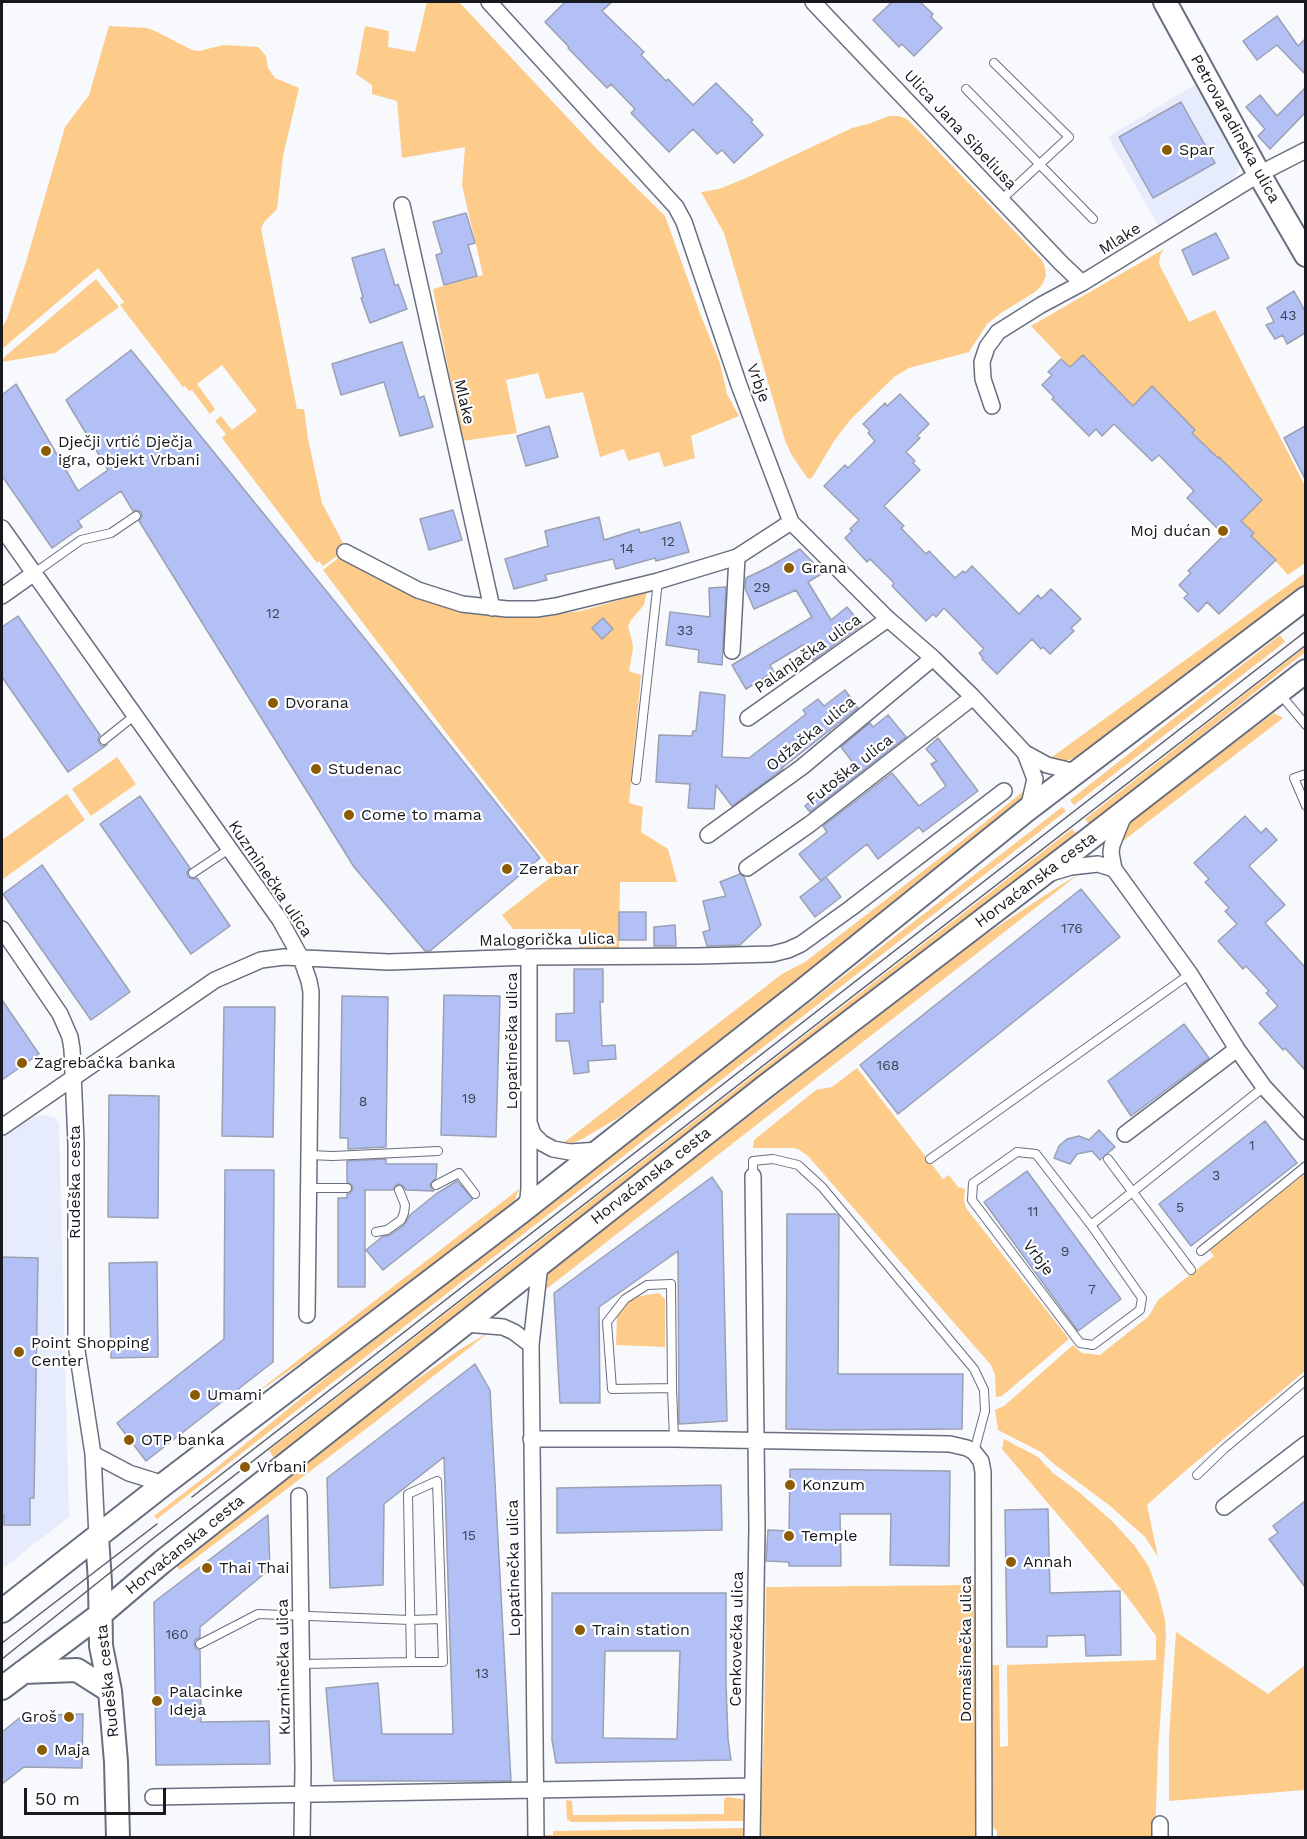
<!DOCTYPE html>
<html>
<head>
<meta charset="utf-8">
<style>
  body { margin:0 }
  #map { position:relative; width:1307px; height:1839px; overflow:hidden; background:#f7f9fd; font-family:"Work Sans",sans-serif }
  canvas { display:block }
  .frame { position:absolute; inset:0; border:3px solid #17191f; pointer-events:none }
  .scale { position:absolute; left:24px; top:1788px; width:142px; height:27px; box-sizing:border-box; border:3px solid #17191f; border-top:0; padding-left:8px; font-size:18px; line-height:21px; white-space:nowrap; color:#17191f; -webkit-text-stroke:4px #fff; paint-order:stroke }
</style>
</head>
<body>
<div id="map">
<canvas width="1307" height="1839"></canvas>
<div class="frame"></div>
<div class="scale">50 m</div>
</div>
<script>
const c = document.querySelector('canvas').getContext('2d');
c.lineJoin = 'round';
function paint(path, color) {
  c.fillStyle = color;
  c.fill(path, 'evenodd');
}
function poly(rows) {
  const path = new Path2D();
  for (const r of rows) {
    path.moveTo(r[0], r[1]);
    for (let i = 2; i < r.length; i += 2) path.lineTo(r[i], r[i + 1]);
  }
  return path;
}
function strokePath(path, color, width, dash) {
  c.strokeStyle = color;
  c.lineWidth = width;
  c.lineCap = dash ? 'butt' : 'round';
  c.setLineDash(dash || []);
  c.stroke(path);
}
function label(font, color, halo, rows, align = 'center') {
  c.font = font + ' "Work Sans",sans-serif';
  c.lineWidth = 4.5;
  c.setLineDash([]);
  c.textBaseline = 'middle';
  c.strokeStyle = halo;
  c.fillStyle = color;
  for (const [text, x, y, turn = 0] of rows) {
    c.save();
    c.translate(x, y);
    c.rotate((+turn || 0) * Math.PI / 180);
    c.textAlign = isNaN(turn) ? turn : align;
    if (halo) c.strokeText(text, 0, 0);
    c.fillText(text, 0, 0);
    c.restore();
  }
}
const built = poly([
  [1201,81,1240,161,1239,169,1233,180,1224,189,1158,225,1108,137],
  [43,1115,54,1117,59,1123,69,1517,2,1569,2,1135,30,1118]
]);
const green = poly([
  [427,2,459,2,596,148,665,216,701,316,720,363,727,394,739,416,691,436,695,458,664,467,659,452,628,461,624,449,600,457,583,392,546,399,538,373,506,380,517,433,462,441,433,289,483,275,462,185,465,147,402,158,397,101,372,94,372,85,356,74,365,26,389,31,388,47,415,52],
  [109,26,147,28,155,31,192,50,199,51,223,45,258,47,266,56,268,68,275,78,299,88,283,156,277,209,264,222,261,229,297,409,304,409,308,439,322,503,344,545,358,553,344,551,323,566,319,561,317,563,222,438,226,434,215,421,221,416,232,430,257,411,222,365,197,384,215,409,210,414,192,390,189,391,185,386,183,387,120,305,124,302,98,268,2,349,2,328,7,319,26,262,65,127,89,95],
  [889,116,899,116,907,119,919,131,1042,260,1045,268,1046,276,1042,285,1035,292,1001,313,987,324,969,352,909,368,894,377,850,420,834,441,812,478,808,479,791,454,785,440,724,233,701,192,719,189,744,179,852,128,868,124],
  [1164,249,1160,255,1159,264,1189,322,1215,310,1305,486,1305,563,1288,575,1262,546,1247,540,1254,533,1237,517,1262,499,1249,486,1245,489,1227,471,1230,468,1219,457,1217,458,1193,433,1195,430,1183,418,1162,403,1165,399,1153,387,1136,403,1135,409,1100,379,1103,375,1083,355,1070,367,1031,326],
  [96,279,119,307,55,353,2,362,2,359],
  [343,554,469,610,519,617,539,616,581,611,647,592,644,605,631,620,628,626,632,641,633,648,629,671,641,675,629,803,643,807,641,832,668,849,677,882,620,882,619,950,579,948,579,936,581,935,581,929,513,929,502,915,556,873,450,738,323,570],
  [1305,573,1305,588,1216,657,1074,758,1066,761,1048,760],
  [1280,635,1285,642,1074,805,1070,800],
  [1305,647,1305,652,1090,825,1085,819],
  [1274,713,1283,718,1119,844,1126,826,1134,818],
  [117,757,136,784,91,816,72,789],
  [1030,786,1025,804,831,958,618,1118,582,1139,570,1144,562,1144,782,974,805,962,958,844],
  [67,794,85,820,3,879,2,840],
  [1062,807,1066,811,594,1179,157,1519,154,1516,211,1472,349,1359],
  [1072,829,1077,835,432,1334,275,1460,269,1450],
  [1079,874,819,1076,540,1294,545,1276,553,1269,811,1068,982,937,1056,888],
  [857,1068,943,1179,949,1175,958,1187,965,1189,964,1201,966,1208,1069,1339,1002,1396,996,1397,995,1375,991,1365,807,1155,798,1149,793,1148,753,1148,754,1140,816,1090,832,1087],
  [1305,1169,1305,1371,1184,1472,1147,1505,1158,1557,1145,1537,1109,1505,1054,1464,1041,1452,998,1430,995,1410,1004,1406,1073,1345,1082,1353,1100,1355,1149,1316,1158,1300,1214,1256,1208,1248],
  [519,1189,513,1205,354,1326,248,1399],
  [659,1293,665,1299,665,1347,616,1345,617,1313,634,1297],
  [488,1333,375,1422,180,1570,176,1565,377,1407,459,1350],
  [1004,1439,1038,1457,1053,1473,1080,1493,1113,1522,1134,1545,1149,1567,1158,1592,1165,1620,1166,1635,1158,1751,1155,1837,997,1837,997,1831,991,1826,991,1665,999,1665,1000,1747,1008,1746,1007,1665,1156,1660,1156,1636,1125,1594,1002,1449],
  [976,1585,978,1837,761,1838,761,1806,764,1736,766,1587],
  [1176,1632,1268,1694,1305,1665,1305,1801,1304,1790,1169,1801,1169,1736],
  [727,1797,742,1799,746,1802,746,1821,571,1822,567,1819,566,1800,572,1801,573,1815,724,1814,724,1799],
  [746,1828,747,1837,544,1838,544,1835,553,1835,553,1831]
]);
const building = poly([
  [565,2,612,2,602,11,644,52,641,55,666,81,668,79,693,105,716,83,753,120,751,122,763,135,734,163,722,150,717,154,693,129,669,152,631,113,635,109,611,84,607,88,568,48,569,47,545,22,565,2],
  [892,2,920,2,933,14,931,17,942,28,914,56,902,44,899,47,873,20,892,2],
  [1277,16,1298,46,1305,39,1305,74,1277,45,1257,60,1243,41,1277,16],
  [1305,88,1305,113,1270,149,1258,136,1265,129,1246,107,1260,95,1277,116,1305,88],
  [1181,102,1215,163,1153,198,1119,137,1181,102],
  [466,213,475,243,468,245,477,276,444,285,436,255,442,253,433,222,466,213],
  [1216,233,1229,258,1193,275,1182,250,1216,233],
  [384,249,395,286,398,284,407,309,370,323,361,298,363,297,352,258,384,249],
  [1294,291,1305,311,1305,333,1287,344,1283,335,1275,339,1266,325,1274,322,1267,308,1294,291],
  [402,342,419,398,424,396,433,427,400,436,384,382,341,395,332,364,402,342],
  [131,350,383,661,540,858,430,951,425,951,354,867,139,521,142,516,141,512,136,510,133,511,121,491,78,521,82,527,52,548,2,476,2,395,16,384,78,491,108,470,66,400,131,350],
  [1083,355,1133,406,1152,386,1195,430,1192,433,1218,458,1219,457,1262,500,1241,521,1254,533,1251,536,1276,560,1219,614,1207,602,1198,612,1184,598,1188,594,1179,585,1191,573,1188,571,1224,535,1187,498,1194,491,1159,455,1152,461,1114,424,1102,436,1096,429,1089,436,1052,399,1054,397,1042,385,1052,375,1048,372,1061,359,1070,367,1083,355],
  [900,394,929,424,917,436,920,438,906,452,915,461,913,463,920,470,884,506,904,526,901,528,926,554,929,551,955,578,963,571,965,573,972,566,1019,614,1038,595,1041,599,1051,589,1081,619,1071,628,1074,631,1050,654,1043,647,1041,649,1032,639,997,674,982,659,983,658,979,653,984,649,944,608,936,617,933,614,926,621,892,586,894,583,870,559,867,562,845,538,852,531,850,529,859,520,824,486,845,465,848,468,875,441,868,433,870,431,863,424,885,403,887,406,900,394],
  [549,426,558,457,526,466,517,436,549,426],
  [1305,426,1305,479,1284,438,1305,426],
  [453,510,462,540,429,550,420,519,453,510],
  [599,517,604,540,639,529,640,533,680,522,689,552,656,561,655,558,616,569,613,559,545,575,547,580,514,589,505,559,548,546,545,531,599,517],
  [800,549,823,573,808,582,831,620,847,607,862,625,813,660,803,645,770,665,774,672,746,689,732,665,812,617,796,590,754,609,745,588,746,578,769,567,800,549],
  [726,587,722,665,698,662,699,650,666,645,670,612,710,617,709,588,726,587],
  [18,616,100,735,98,738,99,743,102,746,107,745,68,772,2,677,2,627,18,616],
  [603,618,613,629,602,639,592,628,603,618],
  [845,690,858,708,782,768,783,769,732,806,716,785,714,809,688,808,690,784,656,782,659,735,692,736,693,731,696,731,700,692,725,695,722,757,749,758,806,714,803,710,818,699,824,706,845,690],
  [888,715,906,737,810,812,805,806,854,764,841,747,870,723,873,727,888,715],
  [938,738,978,791,923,832,919,827,878,859,867,844,821,881,799,854,827,832,823,826,892,773,919,806,946,786,931,764,937,761,926,749,938,738],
  [140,796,190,868,187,873,188,877,193,879,197,878,230,926,191,954,100,824,140,796],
  [1245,816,1261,833,1266,828,1277,840,1249,866,1285,905,1265,923,1305,967,1305,1070,1285,1048,1283,1050,1259,1023,1278,1006,1266,993,1269,991,1246,966,1243,969,1218,941,1237,924,1225,911,1229,908,1205,882,1209,879,1194,863,1245,816],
  [42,865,130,992,91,1020,3,894,42,865],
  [740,874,744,877,761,925,740,945,707,946,703,932,710,930,703,901,726,896,720,882,740,874],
  [826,877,841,897,815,917,800,897,826,877],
  [1081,889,1120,937,898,1114,860,1065,1081,889],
  [619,912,646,912,646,940,619,940,619,912],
  [675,925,676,946,654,946,654,927,675,925],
  [574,969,603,969,603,1002,600,1002,602,1046,615,1045,616,1059,588,1061,589,1072,574,1074,569,1041,556,1041,556,1014,574,1013,574,969],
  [444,995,500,996,496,1137,441,1135,444,995],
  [342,996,388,997,386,1147,348,1149,348,1138,340,1138,342,996],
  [2,1000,39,1054,2,1080,2,1000],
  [224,1007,275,1007,273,1137,222,1136,224,1007],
  [1184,1024,1209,1058,1131,1116,1108,1081,1184,1024],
  [109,1095,159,1096,158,1218,108,1217,109,1095],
  [1265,1121,1297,1163,1191,1246,1159,1204,1265,1121],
  [1099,1130,1115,1147,1100,1160,1092,1151,1077,1154,1070,1164,1054,1158,1059,1146,1067,1139,1079,1136,1089,1140,1099,1130],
  [386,1159,386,1164,437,1164,436,1178,430,1184,431,1188,434,1191,406,1190,403,1186,399,1184,395,1186,393,1190,365,1190,365,1287,338,1287,338,1198,347,1198,347,1194,350,1193,353,1189,352,1185,347,1182,347,1161,386,1159],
  [225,1170,274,1170,273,1362,146,1461,117,1423,224,1339,225,1170],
  [1027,1171,1121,1299,1078,1331,984,1202,1027,1171],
  [712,1177,722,1192,727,1421,679,1424,678,1251,599,1307,600,1403,560,1403,554,1293,712,1177],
  [457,1181,473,1199,383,1270,366,1250,382,1237,390,1235,404,1225,410,1215,436,1194,457,1181],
  [787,1214,836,1214,839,1216,838,1374,963,1374,962,1429,824,1430,786,1429,787,1214],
  [2,1257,38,1258,34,1498,30,1498,30,1525,4,1525,4,1515,2,1515,2,1257],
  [157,1262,158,1357,111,1358,109,1263,157,1262],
  [475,1364,490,1390,511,1781,334,1781,326,1688,378,1683,382,1734,453,1734,444,1457,384,1504,383,1585,330,1588,327,1478,475,1364],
  [790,1469,950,1471,949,1566,890,1565,891,1514,840,1514,841,1566,789,1566,789,1562,766,1561,768,1530,789,1531,790,1469],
  [721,1485,722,1530,557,1533,557,1488,721,1485],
  [1305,1501,1305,1587,1269,1539,1278,1533,1273,1526,1305,1501],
  [1048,1509,1050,1593,1120,1591,1121,1655,1086,1656,1085,1635,1047,1636,1047,1647,1007,1647,1005,1510,1048,1509],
  [268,1515,270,1569,200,1627,200,1637,195,1640,194,1644,196,1649,200,1650,201,1722,269,1721,270,1764,156,1765,154,1602,268,1515],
  [552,1593,726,1593,726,1683,728,1739,731,1760,556,1763,552,1740,552,1593],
  [605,1651,680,1651,677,1739,603,1738,605,1651],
  [83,1714,82,1768,24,1767,2,1784,2,1732,22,1716,83,1714]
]);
const lane = poly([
  [994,63,1069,137,1001,200],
  [966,89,1093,219],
  [33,574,81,540,111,533,136,516],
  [1280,694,1306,725],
  [104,740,134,716],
  [1306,774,1294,778,1306,806],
  [636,780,658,581],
  [193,873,229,849],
  [1017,1152,1036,1154,1091,1225,1142,1298,1140,1310,1093,1345,1080,1343,972,1200,973,1183,1017,1152],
  [309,1155,333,1156,438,1151],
  [930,1159,1190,974],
  [1108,1159,1191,1270],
  [753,1176,753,1161,773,1159,798,1165,822,1187,974,1369,984,1390,985,1411,974,1452],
  [436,1185,459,1173,475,1194],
  [308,1188,347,1188],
  [1091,1225,1264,1087],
  [376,1232,387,1230,401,1220,404,1213,405,1205,399,1190],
  [1201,1251,1306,1166],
  [671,1284,672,1388,612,1389,607,1322,625,1299,647,1285,671,1284],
  [672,1388,674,1439],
  [1197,1475,1224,1449,1306,1380],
  [200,1644,258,1614,410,1620,441,1619],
  [301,1664,411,1662,443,1662,437,1481,408,1494,411,1662]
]);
const street = poly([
  [489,2,676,207,684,222,739,385,791,522,888,619,933,658,973,697,1025,753,1047,765,1076,772],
  [813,2,1061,263,1082,283],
  [402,205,492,608],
  [992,406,983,379,982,362,987,347,998,332,1041,305,1082,283,1259,174,1306,150],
  [2,528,280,920,301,958,309,981,311,992,307,1315],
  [345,552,418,590,462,604,507,609,536,609,556,606,658,581,737,557,791,522],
  [2,596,33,574],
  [732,651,737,557],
  [748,718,888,619],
  [1025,753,1035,779,1028,809],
  [1126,814,1122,820,1112,845,1111,853,1114,869,1190,974,1237,1049,1264,1087,1306,1132],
  [708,835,802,767,933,658],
  [747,868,810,824,973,697],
  [1051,873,1071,867,1098,864,1114,869],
  [2,929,60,1014,70,1037,72,1049,76,1143,76,1344,93,1454,97,1537],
  [530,1125,533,1134,542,1143,553,1149,570,1152,599,1150],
  [2,1127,215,980,261,960,284,957,389,962,529,957,697,956,772,954,788,950,801,944,851,908,1004,791],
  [1125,1134,1237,1049],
  [522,1211,528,1199,529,1188,529,957],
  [465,1324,503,1327,514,1332,531,1345],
  [531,1439,674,1439,950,1444,967,1448,974,1452,981,1461,983,1472,984,1838],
  [93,1454,129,1473,164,1484],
  [299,1496,303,1768,302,1838],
  [1224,1507,1306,1444],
  [153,1797,753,1786],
  [536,1838,531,1345,540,1264],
  [752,1838,757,1527,753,1176],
  [1160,1838,1160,1824]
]);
const secondary = poly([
  [1165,2,1259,174,1306,255],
  [97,1537,100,1582,101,1646,110,1691,116,1762,118,1838],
  [2,1611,164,1484,521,1212,801,992,1028,809,1306,598],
  [23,1672,77,1670,110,1691],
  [2,1688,101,1614,162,1562,766,1086,1080,846,1306,671]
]);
const tram = poly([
  [192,1497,1306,631],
  [2,1643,157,1524],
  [2,1659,151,1540,1306,645]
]);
const markers = [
  [1167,150,6,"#8c5c05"],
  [46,451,6,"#8c5c05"],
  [1223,531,6,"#8c5c05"],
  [789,568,6,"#8c5c05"],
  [273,703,6,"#8c5c05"],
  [316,769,6,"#8c5c05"],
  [349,815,6,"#8c5c05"],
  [507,869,6,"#8c5c05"],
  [22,1063,6,"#8c5c05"],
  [19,1352,6,"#8c5c05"],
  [195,1395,6,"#8c5c05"],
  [129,1440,6,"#8c5c05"],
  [245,1467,6,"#8c5c05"],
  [790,1485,6,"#8c5c05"],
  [789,1536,6,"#8c5c05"],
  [1011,1562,6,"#8c5c05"],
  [207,1568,6,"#8c5c05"],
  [580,1630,6,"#8c5c05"],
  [157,1701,6,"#8c5c05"],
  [69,1717,6,"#8c5c05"],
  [42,1750,6,"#8c5c05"]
];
const numberNames = [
  ["43",1288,316],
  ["12",668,542],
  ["14",627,549],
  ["29",762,588],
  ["12",273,614],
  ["33",685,631],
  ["176",1072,929],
  ["168",888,1066],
  ["19",469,1099],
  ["8",363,1102],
  ["1",1252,1146],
  ["3",1216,1176],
  ["5",1180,1208],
  ["11",1033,1212],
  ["9",1065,1252],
  ["7",1092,1290],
  ["15",469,1536],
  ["160",177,1635],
  ["13",482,1674]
];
const streetNames = [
  ["Petrovaradinska ulica",1235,129,61],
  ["Ulica Jana Sibeliusa",960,130,47],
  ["Mlake",1120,239,-32],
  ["Vrbje",758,383,70],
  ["Mlake",464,402,77],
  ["Palanjačka ulica",808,654,-35],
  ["Odžačka ulica",811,734,-39],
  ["Futoška ulica",850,770,-38],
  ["Kuzminečka ulica",270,879,56],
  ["Horvaćanska cesta",1036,880,-37],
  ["Malogorička ulica",547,940,-1],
  ["Lopatinečka ulica",512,1041,-90],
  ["Horvaćanska cesta",651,1176,-38],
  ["Rudeška cesta",75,1182,-90],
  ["Vrbje",1038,1258,53],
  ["Horvaćanska cesta",185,1545,-39],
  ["Lopatinečka ulica",514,1568,-91],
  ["Cenkovečka ulica",737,1639,-89],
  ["Domašinečka ulica",966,1649,-90],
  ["Kuzminečka ulica",284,1667,-91],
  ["Rudeška cesta",108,1681,-96]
];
const poiNames = [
  ["Spar",1179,150],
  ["Dječji vrtić Dječja",58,442],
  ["igra, objekt Vrbani",58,460],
  ["Moj dućan",1211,531,"right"],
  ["Grana",801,568],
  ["Dvorana",285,703],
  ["Studenac",328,769],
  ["Come to mama",361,815],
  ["Zerabar",519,869],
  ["Zagrebačka banka",34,1063],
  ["Point Shopping",31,1343],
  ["Center",31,1361],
  ["Umami",207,1395],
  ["OTP banka",141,1440],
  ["Vrbani",257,1467],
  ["Konzum",802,1485],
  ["Temple",801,1536],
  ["Annah",1023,1562],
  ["Thai Thai",219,1568],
  ["Train station",592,1630],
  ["Palacinke",169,1692],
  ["Ideja",169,1710],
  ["Groš",57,1717,"right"],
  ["Maja",54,1750]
];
paint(built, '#e7ecfc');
paint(green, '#fdcb8a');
paint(building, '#b2c0f6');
strokePath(building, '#9ba0b2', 1.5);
strokePath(lane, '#696e7f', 10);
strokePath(street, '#696e7f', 18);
strokePath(secondary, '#696e7f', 26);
strokePath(lane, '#fff', 8);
strokePath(street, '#fff', 15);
strokePath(secondary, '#fff', 22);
strokePath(tram, '#5a5c61', 1.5);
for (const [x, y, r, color] of markers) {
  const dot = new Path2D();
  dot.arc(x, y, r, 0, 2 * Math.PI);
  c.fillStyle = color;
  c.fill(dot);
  strokePath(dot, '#fff', 2);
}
label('14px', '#3e4355', null, numberNames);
label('16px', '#17191f', '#fff', streetNames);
label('16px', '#17191f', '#fff', poiNames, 'left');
</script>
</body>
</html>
